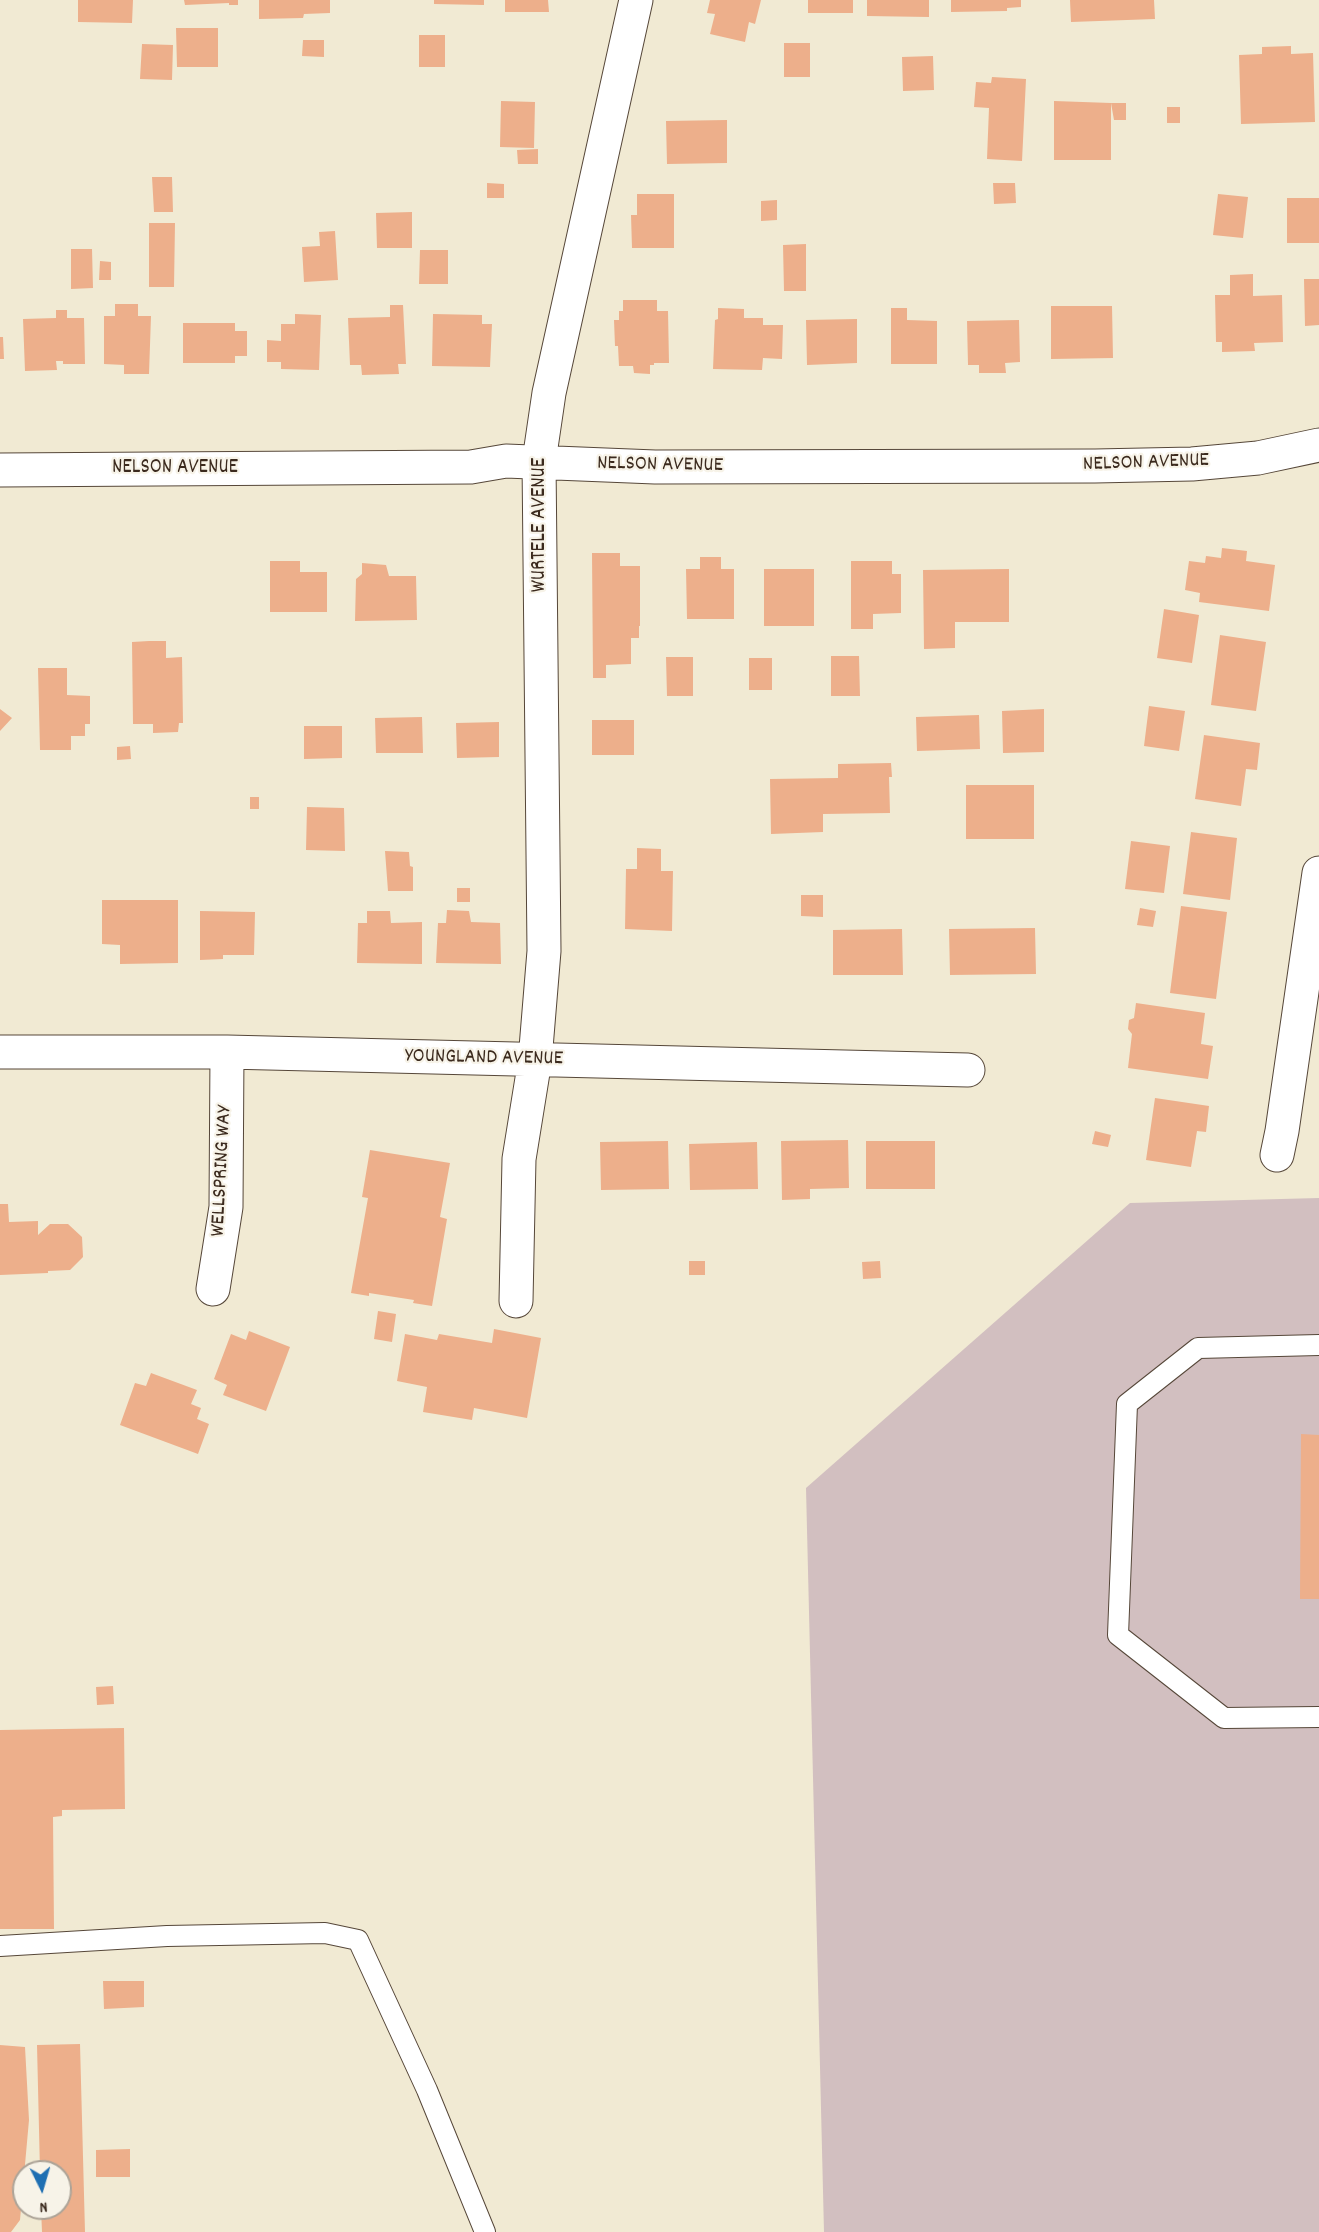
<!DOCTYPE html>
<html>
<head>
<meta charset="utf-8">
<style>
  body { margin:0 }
  #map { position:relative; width:1319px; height:2232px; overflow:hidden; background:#f1ead3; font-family:Dekko,sans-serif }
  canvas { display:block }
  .north { position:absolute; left:12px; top:2160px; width:60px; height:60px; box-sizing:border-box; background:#f7f3e8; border:2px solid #aca397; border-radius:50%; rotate:175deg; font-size:16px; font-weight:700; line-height:24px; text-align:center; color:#3b2a1e }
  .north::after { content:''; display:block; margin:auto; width:21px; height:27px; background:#1f6fb2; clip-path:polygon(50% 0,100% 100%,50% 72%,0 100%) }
</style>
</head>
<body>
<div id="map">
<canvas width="1319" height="2232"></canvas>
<div class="north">N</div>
</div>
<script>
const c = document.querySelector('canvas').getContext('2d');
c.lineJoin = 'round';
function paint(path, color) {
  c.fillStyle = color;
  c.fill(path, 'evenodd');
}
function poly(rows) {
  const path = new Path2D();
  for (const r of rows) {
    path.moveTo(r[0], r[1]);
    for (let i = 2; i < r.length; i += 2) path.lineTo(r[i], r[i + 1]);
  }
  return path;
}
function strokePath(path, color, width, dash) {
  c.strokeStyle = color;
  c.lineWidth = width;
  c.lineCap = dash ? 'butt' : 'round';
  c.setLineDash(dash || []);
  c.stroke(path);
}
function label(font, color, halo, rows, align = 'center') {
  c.font = font + ' Dekko,sans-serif';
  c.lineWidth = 4.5;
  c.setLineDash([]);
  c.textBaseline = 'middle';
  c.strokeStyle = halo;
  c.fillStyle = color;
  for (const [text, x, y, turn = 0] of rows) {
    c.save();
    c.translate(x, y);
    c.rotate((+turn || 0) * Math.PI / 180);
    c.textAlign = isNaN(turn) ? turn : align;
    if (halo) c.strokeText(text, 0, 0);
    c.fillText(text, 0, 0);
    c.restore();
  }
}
const industrial = poly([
  [1319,1198,1319,2232,824,2232,806,1488,1130,1203]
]);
const building = poly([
  [78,0,133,0,132,23,78,22],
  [184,0,238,0,238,5,229,5,229,3,185,5],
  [259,0,330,0,330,13,304,14,303,18,259,19],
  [434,0,484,0,484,5,434,4],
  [505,0,548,0,549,12,505,12],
  [710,0,761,0,755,24,749,22,745,42,710,34,715,14,707,13],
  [808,0,853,0,853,13,808,13],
  [867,0,929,0,929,17,867,16],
  [951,0,1021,0,1021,7,1007,8,1007,11,951,12],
  [1070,0,1154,0,1155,19,1071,22],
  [176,28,218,28,218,67,177,67],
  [419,35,445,35,445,67,419,67],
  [303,40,324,40,324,57,302,56],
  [784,43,810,43,810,77,784,77],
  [142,44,173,45,172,80,140,79],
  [1291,46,1291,54,1313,53,1315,122,1241,124,1239,55,1262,54,1262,47],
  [933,56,934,90,903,91,902,57],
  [992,77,1026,79,1022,161,987,159,989,108,974,107,976,82,991,83],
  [501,101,535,102,534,148,500,147],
  [1054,101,1111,103,1111,160,1054,160],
  [1111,103,1126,103,1126,120,1114,120],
  [1167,107,1180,107,1180,123,1167,123],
  [727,120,727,163,667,164,666,121],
  [538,149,538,164,518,164,517,150],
  [152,177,172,177,173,212,154,212],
  [487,183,504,184,504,198,487,198],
  [993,183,1015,183,1016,203,994,204],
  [637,194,674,194,674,248,632,248,631,215,637,215],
  [1218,194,1248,197,1243,238,1213,235],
  [1287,198,1319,198,1319,243,1287,243],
  [777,200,777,220,761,221,761,201],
  [412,212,412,248,377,248,376,213],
  [149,223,175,223,174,287,149,287],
  [335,231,338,280,304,282,302,247,320,246,319,232],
  [806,244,806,291,784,291,783,245],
  [71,249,92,249,93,288,71,289],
  [420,250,448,250,448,284,419,284],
  [100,261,111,262,111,280,99,280],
  [1253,274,1253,296,1282,295,1283,342,1254,343,1255,351,1222,352,1222,342,1216,342,1215,295,1230,295,1230,275],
  [1304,279,1319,279,1319,325,1305,326],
  [623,300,657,300,657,311,668,311,669,363,654,363,654,365,650,365,650,374,634,373,633,366,619,366,618,346,615,346,614,320,619,320,619,311,623,311],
  [115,304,138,304,138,316,151,316,149,374,124,374,124,365,104,364,104,316,115,316],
  [390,305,403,305,406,364,398,364,399,374,362,375,361,365,350,365,348,318,390,317],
  [1051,306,1112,306,1113,358,1051,359],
  [718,308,744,309,744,318,763,318,763,325,783,325,782,359,763,358,762,370,713,369,715,320,718,319],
  [891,308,907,308,907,320,937,321,937,364,891,364],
  [56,310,67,310,67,318,84,318,85,364,63,364,63,361,56,361,57,370,25,371,23,319,56,318],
  [295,314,321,315,319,370,281,369,281,362,267,362,267,340,281,341,281,324,295,324],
  [433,314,482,315,482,324,492,324,490,367,432,366],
  [857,319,857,363,807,365,806,320],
  [1019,320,1020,362,1005,363,1006,373,979,373,979,365,968,365,967,321],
  [183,323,235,323,235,331,247,331,247,356,235,356,235,363,183,363],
  [0,337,3,337,4,359,0,359],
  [1222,548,1247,551,1246,561,1275,565,1269,611,1199,602,1200,593,1185,590,1189,561,1205,563,1206,556,1221,558],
  [592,553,620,553,620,566,640,566,640,626,639,626,639,638,631,638,631,664,606,665,606,678,593,678],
  [700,557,721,557,721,569,734,569,734,619,687,619,686,569,700,569],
  [270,561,300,561,300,572,327,572,327,612,270,612],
  [851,561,892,561,892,574,901,574,901,613,873,614,873,629,851,629],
  [362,563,386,565,389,576,416,576,417,620,355,621,356,579,362,574],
  [764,569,814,569,814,626,764,626],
  [1009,569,1009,622,955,622,955,648,924,649,923,570],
  [1164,609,1199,615,1192,663,1157,658],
  [1220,635,1266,642,1256,711,1211,705],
  [149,641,166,641,166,658,182,657,183,723,179,723,178,732,153,733,153,724,133,724,132,642],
  [831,656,859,656,860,696,831,696],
  [666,657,693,657,693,696,667,696],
  [749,658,772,658,772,690,749,690],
  [38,668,67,668,67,695,90,696,90,724,85,724,85,736,71,736,71,750,40,750],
  [1149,706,1185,711,1179,751,1144,746],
  [0,709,12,718,0,731],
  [1044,709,1044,752,1003,753,1002,711],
  [979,715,980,749,917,751,916,717],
  [422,717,423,753,376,753,375,718],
  [592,720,634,720,634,755,592,755],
  [499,722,499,757,457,758,456,723],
  [304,726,342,726,342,758,304,759],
  [1204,735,1260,743,1257,770,1246,769,1241,806,1195,799],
  [130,746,131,759,117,760,117,747],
  [891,763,892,777,889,777,890,813,823,814,823,832,771,834,770,779,838,778,838,764],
  [966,785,1034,785,1034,839,966,839],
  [250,797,259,797,259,809,250,809],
  [307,807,344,808,345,851,306,850],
  [1191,832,1237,838,1230,900,1183,894],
  [1131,841,1170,846,1164,893,1125,889],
  [637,848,661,849,661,871,673,871,672,931,625,929,626,869,637,869],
  [385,851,409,852,410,866,413,867,413,891,388,891],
  [457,888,470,888,470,902,457,902],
  [801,895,823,895,823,917,801,916],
  [102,900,178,900,178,963,120,964,120,945,102,944],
  [1181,906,1227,912,1216,999,1170,993],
  [1140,908,1156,911,1153,927,1137,925],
  [447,910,469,911,471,922,500,923,501,964,436,963,438,923,446,923],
  [200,911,255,912,254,955,223,955,223,959,200,960],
  [367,911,390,911,391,923,422,922,422,964,357,963,358,923,367,923],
  [1035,928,1036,974,950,975,949,929],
  [902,929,903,975,833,975,833,930],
  [1136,1003,1205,1013,1201,1044,1213,1046,1208,1079,1128,1068,1132,1034,1128,1029,1129,1020,1134,1018],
  [1155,1098,1209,1106,1206,1132,1197,1131,1191,1167,1146,1160],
  [1095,1131,1111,1135,1108,1147,1092,1144],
  [848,1140,849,1188,810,1189,810,1199,782,1200,781,1141],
  [668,1141,669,1189,601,1190,600,1142],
  [866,1141,935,1141,935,1189,866,1189],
  [757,1142,758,1189,690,1190,689,1144],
  [370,1150,450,1163,440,1217,447,1219,432,1306,413,1303,414,1300,369,1293,369,1296,351,1293,368,1198,362,1197],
  [0,1204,8,1204,9,1222,38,1221,38,1235,50,1224,68,1224,82,1237,83,1257,70,1270,48,1271,48,1273,0,1275],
  [689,1261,705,1261,705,1275,689,1275],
  [880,1261,881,1278,863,1279,862,1262],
  [378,1311,396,1314,392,1342,374,1339],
  [494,1329,541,1338,527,1418,474,1408,472,1420,423,1412,427,1387,397,1381,405,1334,437,1340,439,1334,492,1343],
  [249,1331,290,1347,266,1411,223,1395,227,1385,214,1379,231,1334,246,1340],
  [151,1373,197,1390,191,1404,201,1408,197,1419,209,1424,198,1454,120,1425,135,1383,146,1386],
  [1301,1434,1319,1435,1319,1599,1300,1599],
  [113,1686,114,1704,97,1705,96,1687],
  [124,1728,125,1809,62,1810,62,1816,53,1817,54,1929,0,1929,0,1730],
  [103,1981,144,1981,144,2007,104,2009],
  [80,2044,85,2232,42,2232,41,2208,60,2208,60,2172,40,2172,37,2045],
  [0,2045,25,2047,29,2120,20,2220,11,2232,0,2232],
  [130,2149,130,2177,96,2177,96,2150]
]);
const service = poly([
  [1319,1345,1198,1348,1127,1404,1118,1635,1224,1718,1319,1717],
  [0,1946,167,1936,325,1933,358,1940,427,2090,485,2232]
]);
const minor = poly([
  [0,470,471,467,506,461,655,467,1095,466,1192,464,1258,458,1319,445],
  [0,1052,227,1052,968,1070],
  [1277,1155,1282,1131,1319,873],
  [213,1289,226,1207,227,1052],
  [516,1301,519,1159,535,1060,544,951,539,461,549,393,636,0]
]);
const streetNames = [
  ["NELSON AVENUE",1146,464,-2],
  ["NELSON AVENUE",660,466,1],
  ["NELSON AVENUE",175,469],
  ["WURTELE AVENUE",541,525,-90],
  ["YOUNGLAND AVENUE",484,1059,1],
  ["WELLSPRING WAY",223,1171,-87]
];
paint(industrial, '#d2bfc0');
paint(building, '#edaf8b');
strokePath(service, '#564739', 22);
strokePath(minor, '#564739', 35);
strokePath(service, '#fff', 20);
strokePath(minor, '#fff', 33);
label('21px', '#3b2a1e', '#f7f3e8', streetNames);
</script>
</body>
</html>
